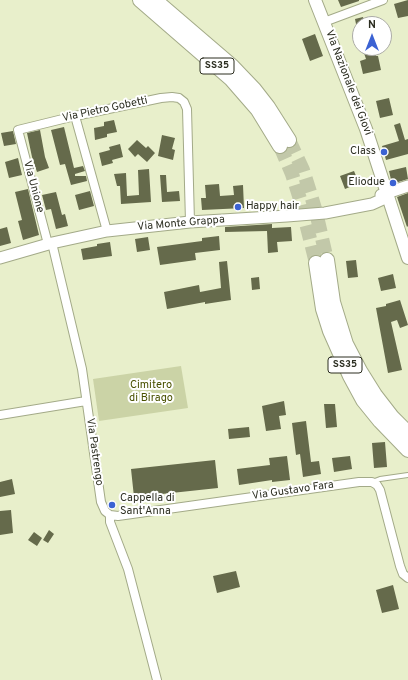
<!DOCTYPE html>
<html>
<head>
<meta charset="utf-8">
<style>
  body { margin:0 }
  #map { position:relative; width:408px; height:680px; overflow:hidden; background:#e8efcb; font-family:Overpass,sans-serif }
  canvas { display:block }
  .north { position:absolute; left:352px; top:16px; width:40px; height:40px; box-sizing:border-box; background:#fff; border:1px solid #ababa6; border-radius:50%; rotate:0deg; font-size:11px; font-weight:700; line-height:16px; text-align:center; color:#2c2e21 }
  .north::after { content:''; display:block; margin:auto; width:14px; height:18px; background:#3b62d3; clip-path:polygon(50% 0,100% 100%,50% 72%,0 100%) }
</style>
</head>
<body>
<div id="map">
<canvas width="408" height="680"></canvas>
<div class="north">N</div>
</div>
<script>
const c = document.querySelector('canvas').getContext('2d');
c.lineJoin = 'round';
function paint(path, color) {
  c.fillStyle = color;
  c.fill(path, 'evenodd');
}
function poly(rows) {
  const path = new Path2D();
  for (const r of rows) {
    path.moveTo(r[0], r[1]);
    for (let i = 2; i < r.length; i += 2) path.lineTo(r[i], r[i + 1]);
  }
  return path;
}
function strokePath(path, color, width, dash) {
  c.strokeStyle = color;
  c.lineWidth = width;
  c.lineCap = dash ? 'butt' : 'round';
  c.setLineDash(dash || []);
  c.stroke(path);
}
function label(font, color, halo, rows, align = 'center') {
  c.font = font + ' Overpass,sans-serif';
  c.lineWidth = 4;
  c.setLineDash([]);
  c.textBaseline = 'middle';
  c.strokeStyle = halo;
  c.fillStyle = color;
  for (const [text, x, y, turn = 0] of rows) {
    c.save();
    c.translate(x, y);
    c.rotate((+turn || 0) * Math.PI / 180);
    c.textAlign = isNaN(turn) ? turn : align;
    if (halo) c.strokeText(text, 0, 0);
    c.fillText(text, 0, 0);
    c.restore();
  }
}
const green = poly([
  [181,366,188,408,99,421,93,379]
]);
const building = poly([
  [338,0,359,0,359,1,341,7],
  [408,0,408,16,398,18,394,4],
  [363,17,365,24,356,24,355,19],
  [315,34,323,56,310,61,302,39],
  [374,50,376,56,378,56,381,70,363,74,360,61,366,59,364,53],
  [389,98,393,115,380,118,376,101],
  [114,120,117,132,107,134,107,137,95,140,94,128,104,126,104,122],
  [400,123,405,140,408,139,408,154,386,160,382,146,399,141,394,125],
  [64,127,74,168,83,166,85,171,75,174,75,176,86,176,87,181,71,185,65,164,60,165,51,130],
  [40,130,45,157,49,168,37,172,32,157,27,133],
  [13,131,16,144,4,146,1,133],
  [162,135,175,138,172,149,175,150,173,160,158,156],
  [137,140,146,148,148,146,155,153,147,162,138,154,135,157,128,149],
  [120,144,123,157,112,160,113,163,102,166,99,153,110,150,109,147],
  [18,158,22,175,9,178,5,162],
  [406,167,408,179,392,184,389,171],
  [149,169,151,202,121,204,120,186,117,186,114,174,126,173,127,196,139,195,138,170],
  [354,171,359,183,345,189,340,176],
  [160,175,166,175,167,192,179,191,180,201,162,202],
  [219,184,220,196,234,195,233,186,243,185,244,208,202,210,201,198,206,198,205,185],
  [28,189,39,235,23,240,18,221,22,220,15,192],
  [90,191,94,206,79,210,75,195],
  [56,192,62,215,65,214,68,226,56,229,51,209,46,210,42,195],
  [408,193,408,226,407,227,397,197],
  [272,224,272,228,291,227,292,241,277,242,278,252,268,253,267,231,225,232,225,227],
  [7,227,11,243,0,246,0,229],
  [219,236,220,250,195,253,196,260,160,265,157,247,202,241,202,238],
  [148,237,150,250,137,252,135,239],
  [110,242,112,256,83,260,81,249,97,246,97,244],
  [356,260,358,277,348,278,346,261],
  [227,261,231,300,205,304,205,302,167,309,164,292,199,285,200,292,221,288,219,262],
  [393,274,396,288,381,291,378,278],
  [259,277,260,289,252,290,251,278],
  [400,300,408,325,400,328,397,320,391,322,402,370,388,373,376,308,386,306,386,304],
  [284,401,286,415,279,416,281,429,266,431,262,406],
  [324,404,335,404,337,427,326,428],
  [306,421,311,462,319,461,321,474,303,477,300,454,296,455,292,423],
  [249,427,250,437,229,439,228,429],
  [385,442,387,467,374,468,372,443],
  [287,456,290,480,272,482,272,480,239,485,237,469,270,465,269,458],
  [350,456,352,469,334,472,332,458],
  [215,460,218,488,134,497,131,469],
  [12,479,15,494,0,497,0,482],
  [11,510,13,533,0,535,0,511],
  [49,530,54,534,48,543,43,540],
  [34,532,42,538,37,546,28,540],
  [236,571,240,587,217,593,213,576],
  [393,585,399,609,382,613,376,590]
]);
const trunkTunnel = poly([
  [289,140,303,170,310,192,316,212,327,260],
  [280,146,292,174,300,199,316,263]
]);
const service = poly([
  [372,482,380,479,408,475]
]);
const minor = poly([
  [324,22,383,0],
  [75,116,107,231],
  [52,243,82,369,101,502,105,511,110,515,110,522,128,569,157,680],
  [48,244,18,130,75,116,161,98,172,97,179,98,184,102,187,109,190,222],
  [0,415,86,401],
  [110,515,118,516,359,482,372,482,377,485,380,490,400,566,403,574,408,578]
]);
const tertiary = poly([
  [381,195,408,186],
  [0,258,52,243,107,231,190,222,287,216,325,213,372,204,383,199,387,193]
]);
const secondary = poly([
  [315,0,366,129,408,258]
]);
const trunk = poly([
  [140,0,231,79,258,110,280,146],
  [155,0,232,66,254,89,268,107,289,140],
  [327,260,333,302,346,344,360,371,375,395,392,417,408,433],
  [316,263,323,309,330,331,350,376,363,400,380,421,408,450]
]);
const markers = [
  [384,152,4,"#3b62d3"],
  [393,183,4,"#3b62d3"],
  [238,207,4,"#3b62d3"],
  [112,505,4,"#3b62d3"]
];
const shields = [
  [217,66,34],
  [345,365,34]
];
const shieldNames = [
  ["SS35",217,66],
  ["SS35",345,365]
];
const streetNames = [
  ["Via Nazionale dei Giovi",348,83,69],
  ["Via Pietro Gobetti",105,110,-12],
  ["Via Unione",33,187,75],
  ["Via Monte Grappa",181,224,-5],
  ["Via Pastrengo",94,452,82],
  ["Via Gustavo Fara",293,491,-8]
];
const poiNames = [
  ["Class",376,152],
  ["Eliodue",385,183],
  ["Happy hair",246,207,"left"],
  ["Cappella di",120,499,"left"],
  ["Sant'Anna",120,512,"left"]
];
const parkNames = [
  ["Cimitero",151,386],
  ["di Birago",151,399]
];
paint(green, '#cbd3a6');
paint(building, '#656a4b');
strokePath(trunkTunnel, '#c2c8a9', 14, [14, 7]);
strokePath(service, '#a3aa88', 6);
strokePath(minor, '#a3aa88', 10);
strokePath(tertiary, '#a3aa88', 13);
strokePath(secondary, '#a3aa88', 14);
strokePath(trunk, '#a3aa88', 16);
strokePath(service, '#fff', 4);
strokePath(minor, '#fff', 8);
strokePath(tertiary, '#fff', 11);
strokePath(secondary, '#fff', 12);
strokePath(trunk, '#fff', 14);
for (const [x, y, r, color] of markers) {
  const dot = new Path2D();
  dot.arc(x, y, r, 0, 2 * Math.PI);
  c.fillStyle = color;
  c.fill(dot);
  strokePath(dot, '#fff', 1.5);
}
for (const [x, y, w] of shields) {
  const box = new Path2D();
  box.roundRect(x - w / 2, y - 8, w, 16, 3);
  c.fillStyle = '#fff';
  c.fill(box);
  strokePath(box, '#2c2e21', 1);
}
label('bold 10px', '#2c2e21', null, shieldNames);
label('11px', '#2c2e21', '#fff', streetNames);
label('11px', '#2c2e21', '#fff', poiNames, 'right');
label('11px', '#495101', '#fff', parkNames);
</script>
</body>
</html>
